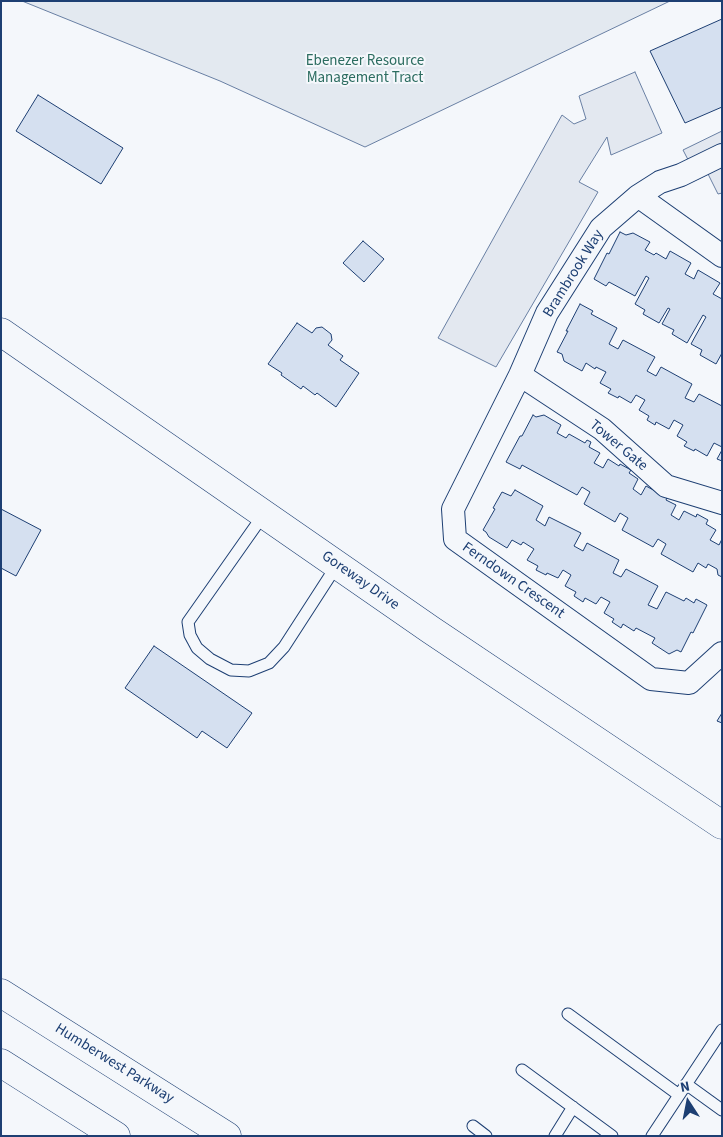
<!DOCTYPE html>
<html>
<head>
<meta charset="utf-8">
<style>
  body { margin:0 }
  #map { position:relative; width:723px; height:1137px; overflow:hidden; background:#f4f7fb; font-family:"Source Sans 3",sans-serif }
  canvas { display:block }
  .frame { position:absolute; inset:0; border:2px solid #1d3f73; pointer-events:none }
  .north { position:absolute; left:663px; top:1077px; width:50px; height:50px; -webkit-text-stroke:4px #f4f7fb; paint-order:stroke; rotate:349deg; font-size:14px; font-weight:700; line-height:20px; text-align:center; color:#1d3f73 }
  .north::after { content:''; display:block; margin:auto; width:18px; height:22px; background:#1d3f73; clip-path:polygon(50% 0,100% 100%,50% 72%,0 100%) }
</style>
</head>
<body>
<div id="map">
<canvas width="723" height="1137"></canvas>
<div class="frame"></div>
<div class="north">N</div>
</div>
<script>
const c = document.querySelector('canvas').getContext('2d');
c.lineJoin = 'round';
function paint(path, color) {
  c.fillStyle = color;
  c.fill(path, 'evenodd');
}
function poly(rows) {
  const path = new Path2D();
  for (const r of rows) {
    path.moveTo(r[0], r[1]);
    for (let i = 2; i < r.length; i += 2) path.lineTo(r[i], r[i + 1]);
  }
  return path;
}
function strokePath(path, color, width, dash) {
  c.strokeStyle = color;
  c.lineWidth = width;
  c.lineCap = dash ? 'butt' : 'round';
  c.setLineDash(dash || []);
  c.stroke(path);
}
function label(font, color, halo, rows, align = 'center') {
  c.font = font + ' "Source Sans 3",sans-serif';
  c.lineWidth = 4;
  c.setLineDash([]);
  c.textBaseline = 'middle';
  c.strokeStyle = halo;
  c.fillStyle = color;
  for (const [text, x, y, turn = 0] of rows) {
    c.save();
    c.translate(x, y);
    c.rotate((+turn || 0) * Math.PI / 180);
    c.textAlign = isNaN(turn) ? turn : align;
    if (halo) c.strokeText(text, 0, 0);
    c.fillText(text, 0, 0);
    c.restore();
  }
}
const green = poly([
  [22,1,670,1,365,147,220,81,22,1]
]);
const parking = poly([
  [635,72,662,133,611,155,607,137,579,182,598,192,496,367,438,338,562,115,574,124,586,119,579,96,635,72],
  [722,131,722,193,718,194,708,174,698,179,683,150,722,131]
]);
const building = poly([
  [722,19,722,107,685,123,650,51,722,19],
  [38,95,123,148,101,184,16,131,38,95],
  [620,232,626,235,633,233,650,242,645,250,654,255,656,253,666,259,670,251,691,263,685,274,694,279,698,270,720,283,713,294,722,299,722,353,716,364,700,355,702,350,691,344,706,317,703,315,687,343,672,334,674,330,662,324,670,309,668,308,659,323,643,314,645,310,635,304,649,278,646,276,635,296,609,282,606,286,594,279,607,253,609,254,620,232],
  [363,241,384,259,364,282,343,263,363,241],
  [580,304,593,311,591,314,617,328,609,344,618,349,623,340,655,357,647,371,656,376,661,367,692,384,685,398,694,402,699,394,722,406,722,447,714,443,707,456,695,449,694,451,684,446,687,442,677,436,683,425,674,420,669,429,656,422,655,425,647,420,649,416,639,410,645,400,636,395,631,403,619,396,618,398,608,393,611,389,600,383,606,372,596,367,595,369,586,363,582,371,564,361,562,354,557,352,568,331,566,331,580,304],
  [297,323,312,333,316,328,322,327,331,334,332,340,328,345,343,356,340,360,359,373,336,407,317,393,315,395,303,386,301,389,281,375,282,373,268,364,297,323],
  [533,415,536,417,544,415,561,425,557,433,566,438,569,434,585,443,587,440,591,442,589,447,600,453,594,463,603,468,608,459,619,466,620,464,631,470,629,473,638,479,633,489,641,495,646,486,657,492,668,495,666,500,676,505,671,515,679,520,684,511,696,517,697,514,708,520,706,524,716,530,710,540,719,545,722,539,722,577,718,575,717,569,708,564,706,568,698,563,693,572,661,554,666,544,658,539,653,547,622,530,628,518,620,513,615,522,584,504,590,492,582,487,577,495,522,465,520,469,506,462,520,436,522,436,533,415],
  [722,450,722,461,717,459,722,450],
  [515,490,543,506,536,520,545,526,549,517,581,533,574,546,583,551,587,543,619,560,613,573,621,577,626,569,658,586,648,605,657,609,666,592,684,601,686,598,694,603,696,599,707,605,693,633,691,632,681,652,677,650,669,654,652,643,655,638,636,628,634,631,623,624,621,628,612,622,614,619,604,613,610,602,601,597,596,604,585,598,583,602,574,596,576,592,565,586,571,575,563,570,558,578,547,573,546,575,536,570,538,566,527,560,534,549,523,542,521,545,512,540,507,548,489,537,486,532,483,530,495,509,493,508,502,492,511,496,515,490],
  [1,509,41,530,16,576,1,568,1,509],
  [154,646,252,713,227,748,202,731,197,738,125,688,154,646],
  [722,713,722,723,717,721,722,713]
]);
const service = poly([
  [264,514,188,622,190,635,197,648,210,659,231,670,249,671,269,663,284,647,337,565],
  [568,1014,679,1095],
  [522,1070,612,1136],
  [686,1084,722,1110],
  [473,1126,486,1136],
  [555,1136,573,1107],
  [652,1136,722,1030]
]);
const minor = poly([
  [638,196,660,182,681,175,722,155],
  [722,256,638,196,601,228,547,313,520,375,453,509,455,539,651,679,689,683,722,653],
  [520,375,602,429,666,486,722,503]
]);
const tertiary = poly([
  [1,332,431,630,722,825]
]);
const secondary = poly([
  [1,993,227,1136],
  [1,1063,116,1136]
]);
const parkNames = [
  ["Ebenezer Resource",365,62],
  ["Management Tract",365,79]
];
const streetNames = [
  ["Brambrook Way",574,274,-58],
  ["Tower Gate",618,446,40],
  ["Goreway Drive",360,581,35],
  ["Ferndown Crescent",513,581,35],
  ["Humberwest Parkway",114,1064,32]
];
paint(green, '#e3e9f0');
strokePath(green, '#687fa3', 1);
paint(parking, '#e3e8f0');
strokePath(parking, '#687fa3', 1);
paint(building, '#d5e0f0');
strokePath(building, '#1d3f73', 1);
strokePath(service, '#1d3f73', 13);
strokePath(minor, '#1d3f73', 24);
strokePath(tertiary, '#1d3f73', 29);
strokePath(secondary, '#1d3f73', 29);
strokePath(service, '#f4f7fb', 11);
strokePath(minor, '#f4f7fb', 22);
strokePath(tertiary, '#f4f7fb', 28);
strokePath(secondary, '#f4f7fb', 28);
label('15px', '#2c6c60', '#f4f7fb', parkNames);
label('15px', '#1d3f73', '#f4f7fb', streetNames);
</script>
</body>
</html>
